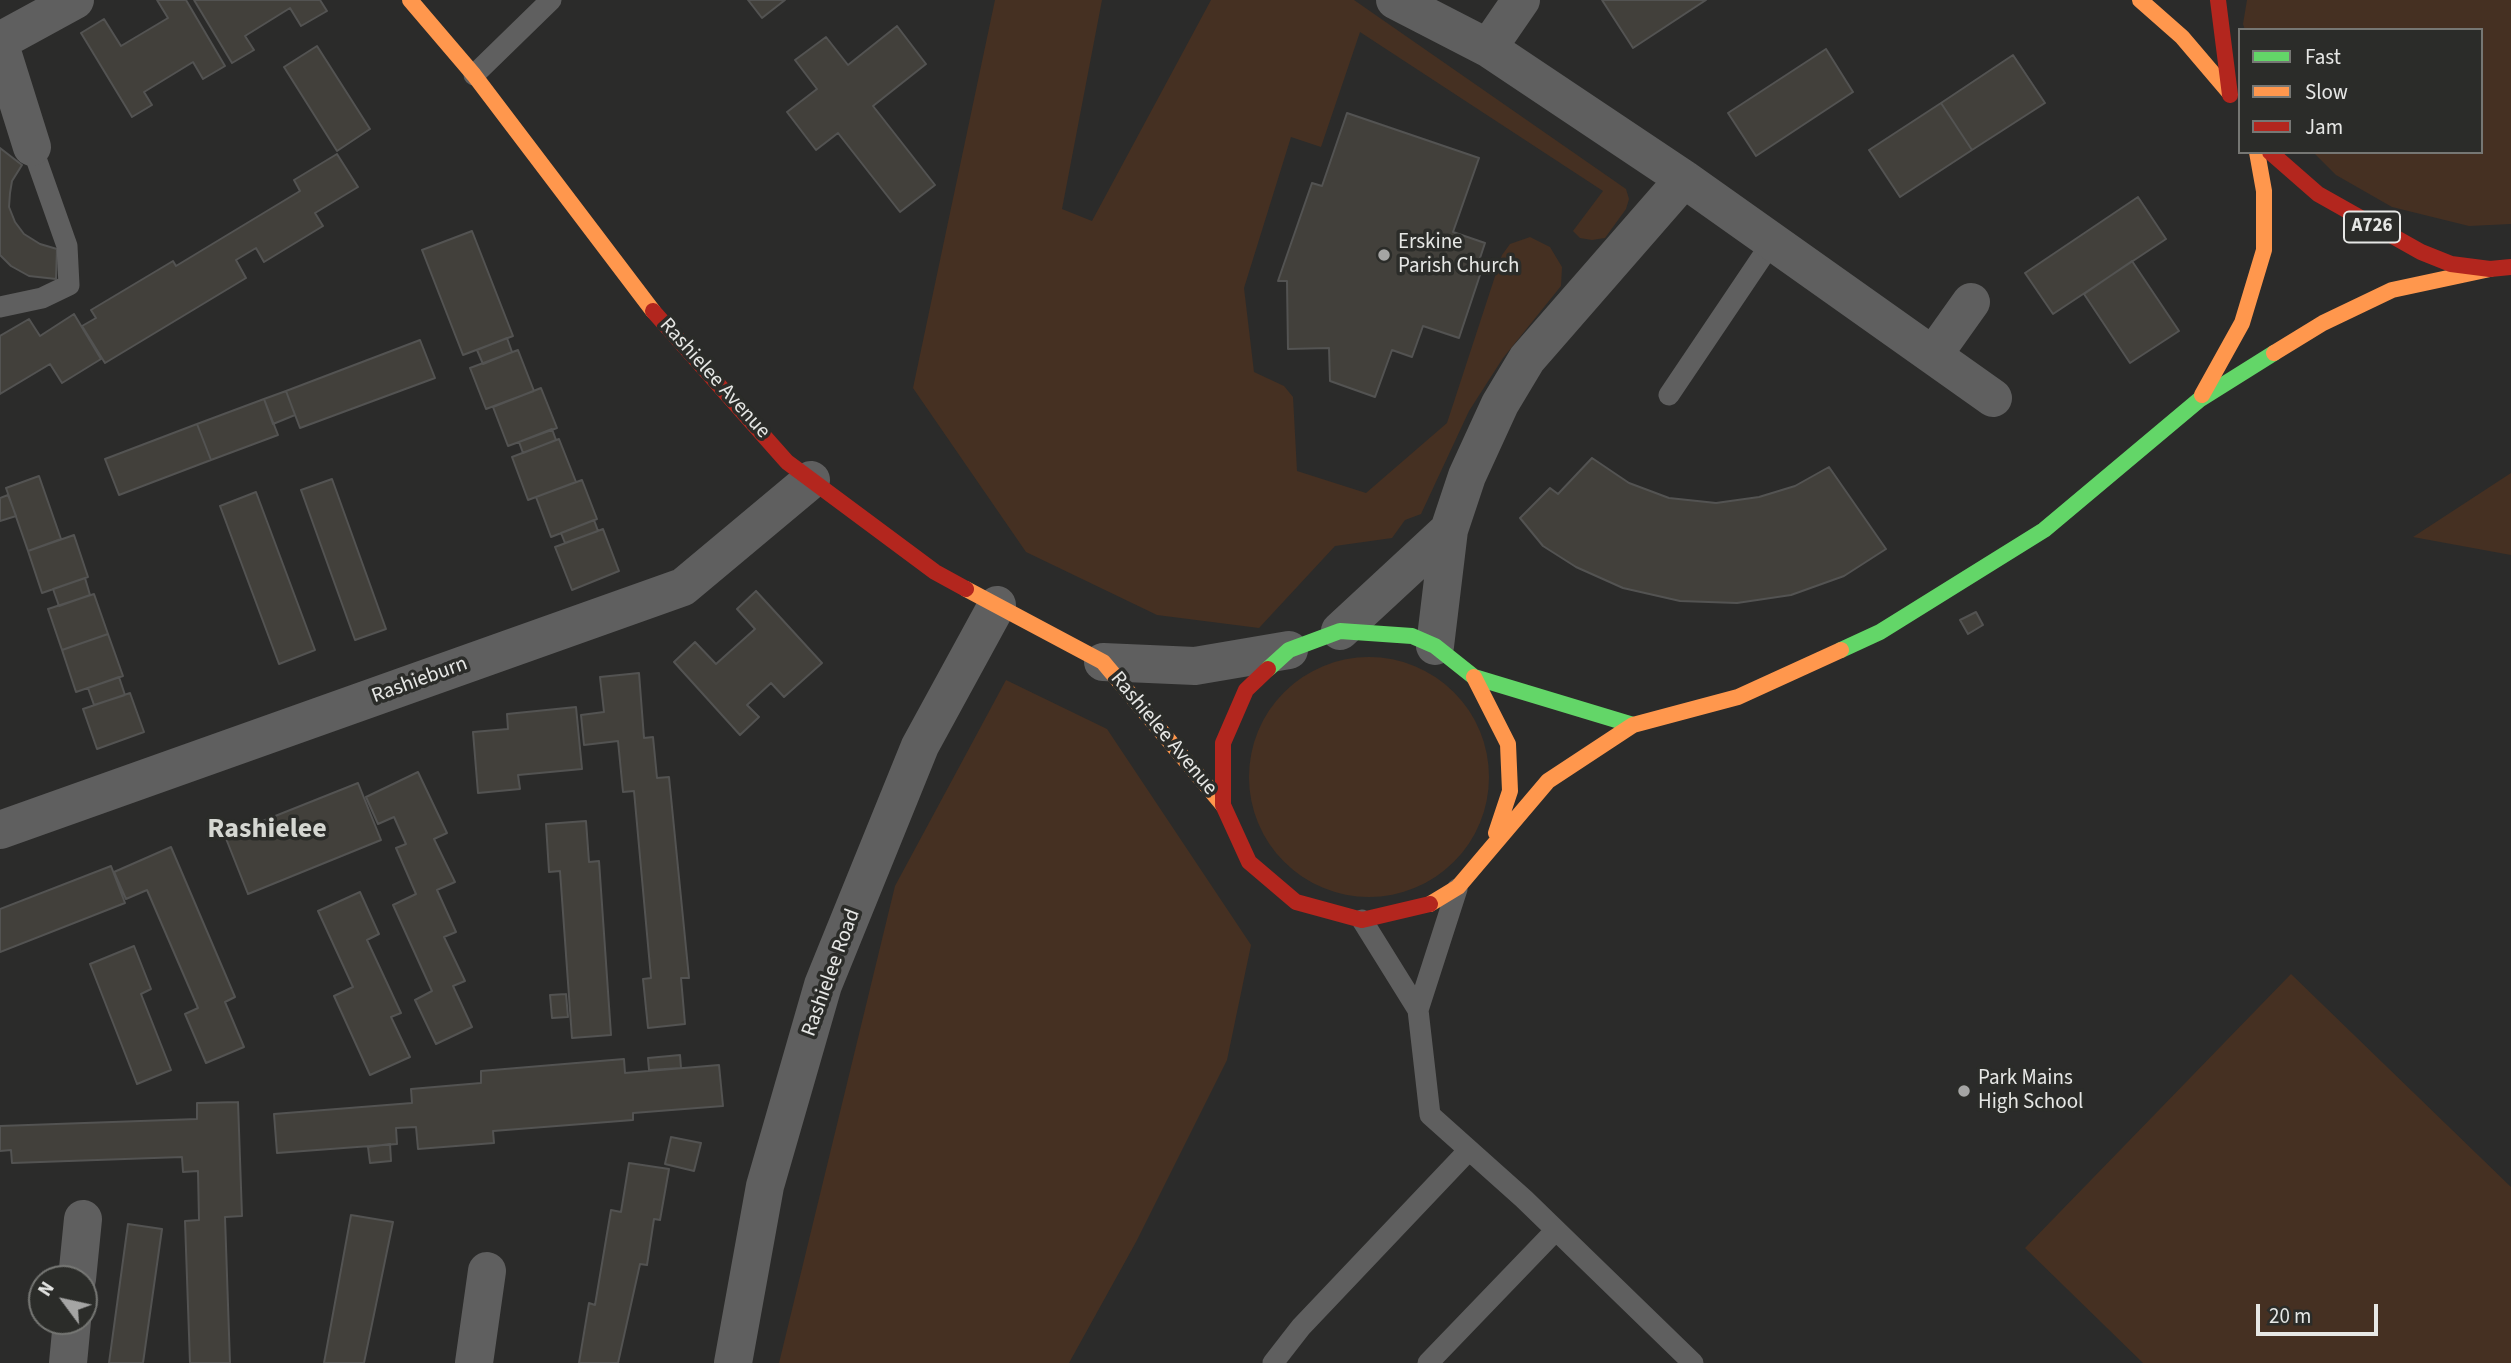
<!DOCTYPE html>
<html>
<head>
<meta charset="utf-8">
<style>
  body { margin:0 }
  #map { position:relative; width:2511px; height:1363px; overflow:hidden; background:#2b2b2a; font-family:"Source Sans 3",sans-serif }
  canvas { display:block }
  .legend { position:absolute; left:2238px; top:28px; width:245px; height:126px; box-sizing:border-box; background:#2b2c29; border:2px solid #767774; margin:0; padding:9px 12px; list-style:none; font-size:21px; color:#e6e7e5 }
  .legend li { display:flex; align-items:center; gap:14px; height:35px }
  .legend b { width:35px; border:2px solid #767774 }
  .north { position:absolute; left:28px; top:1265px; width:70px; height:70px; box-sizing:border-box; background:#2b2c29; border:2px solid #767774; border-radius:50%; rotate:303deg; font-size:19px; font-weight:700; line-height:28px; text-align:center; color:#e6e7e5 }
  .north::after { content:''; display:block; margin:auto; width:24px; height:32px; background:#a5a5a4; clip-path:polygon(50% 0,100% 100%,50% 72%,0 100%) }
  .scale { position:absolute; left:2256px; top:1304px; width:122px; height:32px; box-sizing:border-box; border:4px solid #e6e7e5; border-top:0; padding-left:9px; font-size:21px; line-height:24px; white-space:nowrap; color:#e6e7e5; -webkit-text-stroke:5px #2b2c29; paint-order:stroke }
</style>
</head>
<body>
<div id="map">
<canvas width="2511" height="1363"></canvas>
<ul class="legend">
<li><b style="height:9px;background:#63d668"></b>Fast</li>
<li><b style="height:9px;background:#ff974d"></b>Slow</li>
<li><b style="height:9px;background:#b3261e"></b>Jam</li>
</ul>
<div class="north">N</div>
<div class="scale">20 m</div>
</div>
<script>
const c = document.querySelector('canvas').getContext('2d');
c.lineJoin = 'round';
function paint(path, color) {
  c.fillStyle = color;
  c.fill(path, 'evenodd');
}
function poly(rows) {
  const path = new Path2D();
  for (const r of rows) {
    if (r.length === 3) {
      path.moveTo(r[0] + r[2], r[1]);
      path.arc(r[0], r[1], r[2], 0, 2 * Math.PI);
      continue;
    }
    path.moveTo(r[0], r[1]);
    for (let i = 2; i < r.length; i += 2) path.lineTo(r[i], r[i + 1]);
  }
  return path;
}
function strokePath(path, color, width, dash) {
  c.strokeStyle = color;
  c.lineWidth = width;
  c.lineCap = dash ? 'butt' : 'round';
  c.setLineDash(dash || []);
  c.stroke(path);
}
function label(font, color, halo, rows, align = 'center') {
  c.font = font + ' "Source Sans 3",sans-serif';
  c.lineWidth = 7;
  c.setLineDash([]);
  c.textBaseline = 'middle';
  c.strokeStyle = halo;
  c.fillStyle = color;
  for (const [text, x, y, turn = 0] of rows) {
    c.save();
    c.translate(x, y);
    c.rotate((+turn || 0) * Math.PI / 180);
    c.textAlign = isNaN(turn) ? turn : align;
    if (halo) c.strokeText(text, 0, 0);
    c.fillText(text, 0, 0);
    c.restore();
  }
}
const green = poly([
  [995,0,1102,0,1062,209,1092,221,1211,0,1354,0,1626,189,1629,199,1626,209,1605,238,1592,240,1580,238,1573,231,1603,191,1360,32,1321,147,1291,137,1244,288,1254,372,1284,386,1293,397,1297,471,1366,493,1447,423,1502,255,1510,244,1530,237,1550,247,1562,267,1561,286,1503,358,1469,411,1421,514,1405,520,1392,538,1335,546,1259,628,1157,615,1026,552,913,388],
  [2247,0,2511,0,2511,224,2469,226,2392,207,2336,175,2313,152,2481,152,2481,30,2245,30,2243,24],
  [2511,473,2511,555,2413,537],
  [1369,777,120],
  [1006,680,1107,729,1251,945,1227,1060,1136,1242,1069,1363,779,1363,895,886],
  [2291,974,2511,1187,2511,1363,2143,1363,2025,1248]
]);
const building = poly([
  [157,0,186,0,225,66,203,79,193,62,144,92,152,105,132,117,81,33,104,19,121,46,168,18,157,0],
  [194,0,320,0,327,11,301,26,290,8,245,36,254,50,232,63,194,0],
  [748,0,785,0,762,18,748,0],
  [1602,0,1706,0,1633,48,1602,0],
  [897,26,926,64,873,106,935,185,900,212,838,133,816,150,787,112,817,89,795,60,826,37,848,65,897,26],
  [317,46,370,129,337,151,284,67,317,46],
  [1826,49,1853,92,1756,156,1728,113,1826,49],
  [2013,55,2045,103,1972,150,1941,103,2013,55],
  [1941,103,1972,150,1900,197,1869,150,1941,103],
  [1347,113,1479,158,1453,232,1485,243,1477,267,1482,269,1459,338,1423,326,1412,357,1392,350,1375,397,1330,381,1329,348,1288,349,1287,281,1278,281,1312,183,1322,186,1347,113],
  [0,148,22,165,12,181,10,193,9,207,15,222,24,234,40,244,57,249,56,279,29,276,11,266,0,255,0,148],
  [337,154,358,187,315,213,323,226,264,262,256,248,236,260,246,278,105,363,82,326,96,318,91,310,173,261,176,266,300,191,294,180,337,154],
  [2138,197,2166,239,2053,314,2025,273,2138,197],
  [472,231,513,336,463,355,422,250,472,231],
  [2132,261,2179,331,2130,363,2084,294,2132,261],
  [74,314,101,359,62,383,50,364,0,394,0,336,29,319,40,336,74,314],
  [507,338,512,352,483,364,477,350,507,338],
  [420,340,435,378,300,428,286,391,420,340],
  [518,350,534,391,486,409,470,368,518,350],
  [541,388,557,428,508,446,493,407,541,388],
  [286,391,295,415,273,424,264,399,286,391],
  [264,399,278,435,211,460,197,424,264,399],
  [197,424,211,460,119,495,105,459,197,424],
  [552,429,556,440,523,453,519,442,552,429],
  [559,439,576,482,528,500,512,457,559,439],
  [1592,458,1629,483,1669,498,1716,503,1759,497,1795,486,1829,467,1886,549,1844,576,1791,595,1737,603,1680,601,1623,588,1576,567,1543,546,1520,518,1550,488,1558,494,1592,458],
  [39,476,61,539,28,551,6,488,39,476],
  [332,479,386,629,355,640,301,490,332,479],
  [582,480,597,519,551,537,536,497,582,480],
  [256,492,315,650,279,664,220,506,256,492],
  [8,495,16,516,0,521,0,498,8,495],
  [594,520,598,531,565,543,561,533,594,520],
  [603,529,619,571,572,590,555,547,603,529],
  [74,535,88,577,42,593,28,551,74,535],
  [85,578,90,595,59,606,53,589,85,578],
  [756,591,822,663,784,697,771,683,747,705,759,717,740,735,674,662,695,642,716,664,755,629,737,609,756,591],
  [94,594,108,634,62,650,48,609,94,594],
  [1976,612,1983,625,1968,634,1960,620,1976,612],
  [108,634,123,676,76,692,62,650,108,634],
  [639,673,644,738,653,737,657,778,669,777,689,978,681,978,685,1024,648,1028,643,979,651,978,634,791,623,792,618,741,584,745,581,715,604,712,600,677,639,673],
  [119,677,125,695,94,705,88,688,119,677],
  [130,693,144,732,97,749,83,709,130,693],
  [576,707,582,769,518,775,520,789,478,793,473,732,508,729,507,714,576,707],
  [418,772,447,833,434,839,455,882,437,890,456,932,444,937,465,981,453,986,472,1027,436,1044,415,1000,432,991,393,905,416,894,396,848,406,844,394,817,378,824,366,797,418,772],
  [358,783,381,840,248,894,225,836,358,783],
  [586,821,589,862,599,861,611,1035,572,1038,560,871,549,872,546,824,586,821],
  [171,847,235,997,225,1002,244,1047,206,1063,185,1014,198,1008,147,890,126,899,114,872,171,847],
  [111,866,125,903,0,952,0,909,111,866],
  [360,892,379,934,367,940,401,1013,391,1017,410,1057,370,1075,334,996,353,987,318,911,360,892],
  [134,946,151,989,141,994,171,1070,137,1084,90,964,134,946],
  [566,994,568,1017,552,1018,550,995,566,994],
  [680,1055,681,1068,649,1070,648,1058,680,1055],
  [624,1059,625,1073,719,1065,723,1106,633,1113,633,1120,493,1131,494,1143,418,1149,416,1127,396,1128,397,1144,277,1153,274,1114,412,1103,411,1089,481,1083,481,1071,624,1059],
  [238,1102,242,1216,225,1217,230,1363,190,1363,185,1221,199,1220,198,1171,183,1172,182,1157,12,1163,11,1150,0,1151,0,1126,197,1119,197,1103,238,1102],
  [671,1137,701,1143,694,1171,665,1164,671,1137],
  [390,1144,391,1161,370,1163,368,1147,390,1144],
  [629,1163,669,1169,660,1220,654,1219,647,1265,640,1264,618,1363,579,1363,589,1303,595,1305,611,1210,621,1212,629,1163],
  [351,1215,393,1222,364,1363,324,1363,351,1215],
  [128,1224,162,1229,143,1363,109,1363,128,1224]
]);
const lane = poly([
  [474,75,551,0],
  [0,307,42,298,69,285,67,246,32,147],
  [1669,395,1772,242],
  [1457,889,1418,1010,1430,1115,1524,1199,1693,1363],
  [1362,920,1418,1010],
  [1273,1363,1301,1327,1469,1150],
  [1428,1363,1556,1230]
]);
const street = poly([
  [1395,0,1488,48,1684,179,1993,398],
  [0,41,75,0],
  [0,45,32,147],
  [1488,48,1521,0],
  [1934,354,1971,302],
  [1340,631,1449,530],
  [1435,646,1449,530,1467,476,1500,404,1527,359,1684,179],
  [1103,662,1195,666,1289,650],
  [0,830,683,587,811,480],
  [77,1279,83,1219],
  [68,1363,72,1321],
  [474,1363,487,1271],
  [733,1363,765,1186,823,985,920,746,997,605]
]);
const fast = poly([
  [1841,650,1880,632,2044,530,2199,400,2274,353],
  [1268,669,1289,650,1340,631,1412,636,1435,646,1474,677,1633,725]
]);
const slow = poly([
  [410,0,474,75,653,311],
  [2140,0,2182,37,2228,91],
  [2274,353,2323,323,2392,290,2490,269],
  [2202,395,2242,323,2264,250,2264,191,2257,152],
  [966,589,1103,662,1223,805],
  [1474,677,1508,744,1510,791,1496,833],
  [1430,904,1458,887,1548,781,1633,725,1738,697,1841,650]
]);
const jam = poly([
  [2218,0,2230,95],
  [2270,152,2318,194,2421,252,2451,264,2490,269,2511,267],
  [653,311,787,462,935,572,966,589],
  [1268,669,1246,690,1223,743,1223,805,1249,862,1296,902,1362,920,1430,904]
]);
const markers = [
  [1384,255,7,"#a5a5a4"],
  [1964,1091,7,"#a5a5a4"]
];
const shields = [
  [2372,227,56]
];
const shieldNames = [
  ["A726",2372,227]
];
const poiNames = [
  ["Erskine",1398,243],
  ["Parish Church",1398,267],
  ["Park Mains",1978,1079],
  ["High School",1978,1103]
];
const streetNames = [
  ["Rashielee Avenue",714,379,48],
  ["Rashieburn",420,681,-20],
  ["Rashielee Avenue",1163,734,50],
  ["Rashielee Road",832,973,-70]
];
const districtNames = [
  ["Rashielee",267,831]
];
paint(green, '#453022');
paint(building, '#42403b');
strokePath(building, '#535352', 2);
strokePath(lane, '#5f5f5f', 21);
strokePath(street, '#5f5f5f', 38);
strokePath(fast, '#63d668', 16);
strokePath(slow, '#ff974d', 16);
strokePath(jam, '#b3261e', 16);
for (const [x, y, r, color] of markers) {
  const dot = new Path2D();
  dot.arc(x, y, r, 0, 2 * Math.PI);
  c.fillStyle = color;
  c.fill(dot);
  strokePath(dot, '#2b2c29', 2.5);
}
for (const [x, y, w] of shields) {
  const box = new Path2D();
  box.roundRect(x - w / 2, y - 15.5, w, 31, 5);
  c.fillStyle = '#2b2c29';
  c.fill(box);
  strokePath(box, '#e6e7e5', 2);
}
label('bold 19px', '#e6e7e5', null, shieldNames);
label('21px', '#e6e7e5', '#2b2c29', poiNames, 'left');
label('21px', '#e6e7e5', '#2b2c29', streetNames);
label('bold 28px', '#d5d7d2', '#2b2c29', districtNames);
</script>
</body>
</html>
